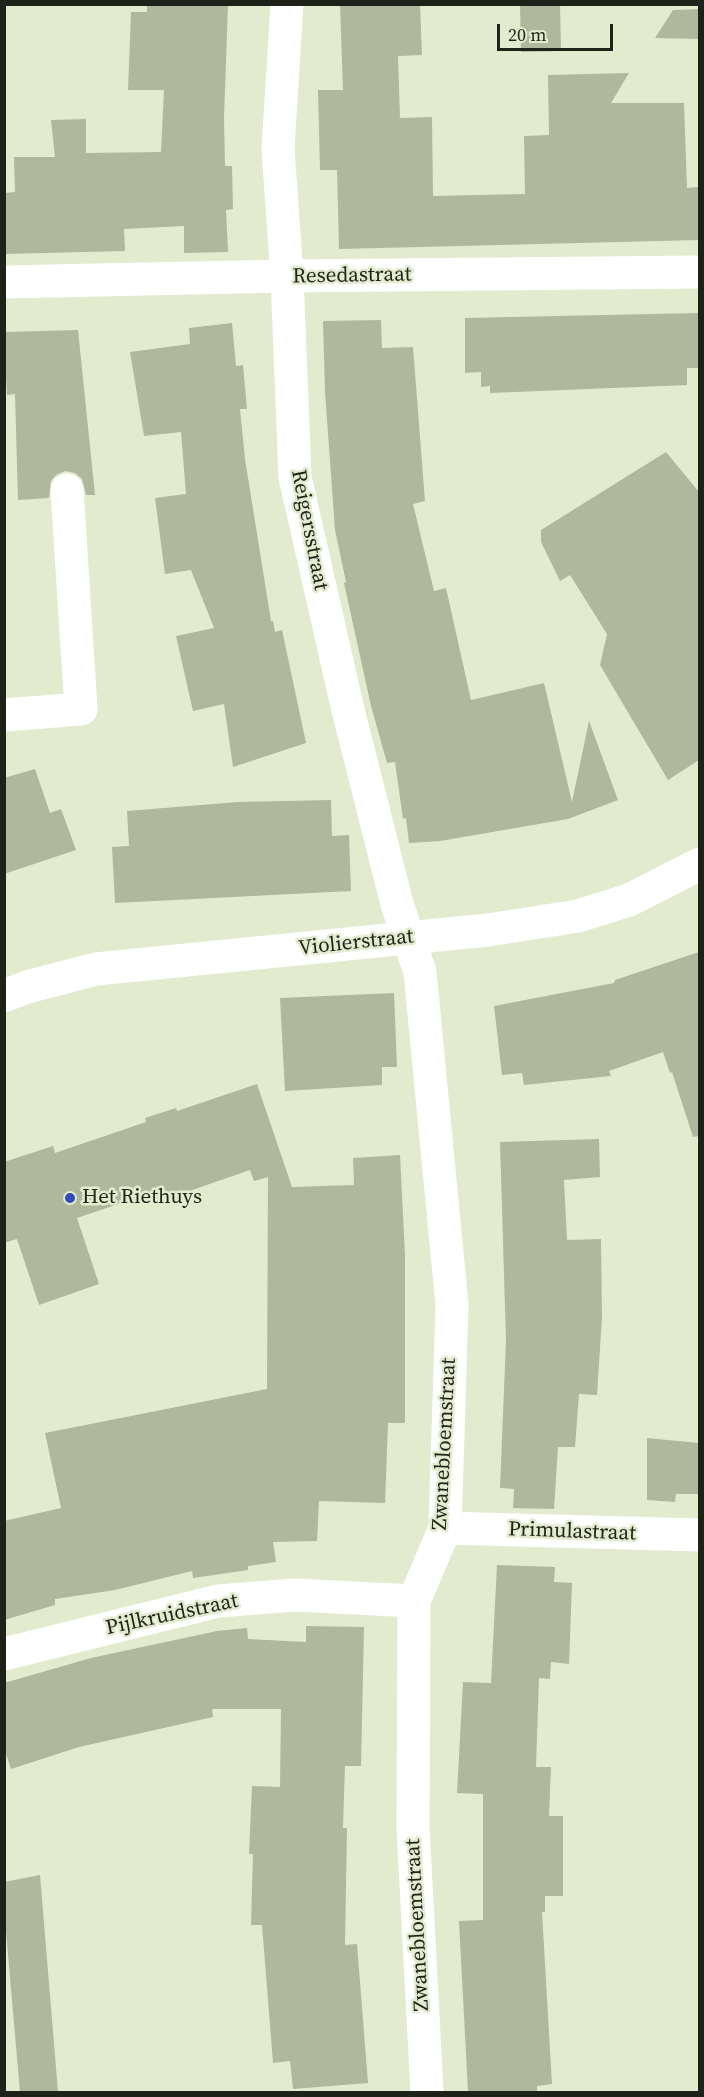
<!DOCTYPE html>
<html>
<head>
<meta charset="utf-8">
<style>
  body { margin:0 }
  #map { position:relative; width:704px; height:2097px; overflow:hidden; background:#e3ebcf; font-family:"Source Serif 4",serif }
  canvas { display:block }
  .frame { position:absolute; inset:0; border:6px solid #1f2218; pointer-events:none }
  .scale { position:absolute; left:497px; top:24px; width:116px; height:27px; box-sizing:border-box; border:3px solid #1f2218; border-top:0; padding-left:8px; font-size:18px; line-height:21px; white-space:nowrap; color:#1f2218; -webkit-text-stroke:4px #e3ebcf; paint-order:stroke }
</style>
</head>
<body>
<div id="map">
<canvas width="704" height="2097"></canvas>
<div class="frame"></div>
<div class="scale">20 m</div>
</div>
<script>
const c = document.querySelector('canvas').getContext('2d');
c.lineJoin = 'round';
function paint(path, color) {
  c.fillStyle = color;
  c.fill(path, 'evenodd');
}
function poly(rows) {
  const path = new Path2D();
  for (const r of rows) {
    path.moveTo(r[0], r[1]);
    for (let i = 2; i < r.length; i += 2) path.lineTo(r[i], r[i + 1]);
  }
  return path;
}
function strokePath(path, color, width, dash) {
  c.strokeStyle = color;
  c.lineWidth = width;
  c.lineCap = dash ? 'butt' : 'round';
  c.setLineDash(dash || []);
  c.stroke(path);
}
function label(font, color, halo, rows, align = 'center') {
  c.font = font + ' "Source Serif 4",serif';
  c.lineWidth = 5;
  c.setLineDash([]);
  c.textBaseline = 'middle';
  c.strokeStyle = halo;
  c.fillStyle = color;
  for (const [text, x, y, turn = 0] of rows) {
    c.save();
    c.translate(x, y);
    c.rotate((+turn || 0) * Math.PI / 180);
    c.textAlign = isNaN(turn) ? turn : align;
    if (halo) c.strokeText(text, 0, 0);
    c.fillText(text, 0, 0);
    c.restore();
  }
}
const building = poly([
  [147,4,228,4,224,118,225,166,232,166,233,209,226,210,228,252,184,253,184,226,124,229,125,251,4,254,4,193,15,192,14,157,55,157,51,120,86,119,86,153,161,152,164,90,128,90,131,12,147,12],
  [340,4,420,4,422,55,398,56,400,118,432,117,433,196,525,194,524,136,549,135,548,75,629,73,611,103,684,103,687,188,699,187,699,240,339,249,337,170,320,170,318,90,343,90],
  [520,4,560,4,561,51,521,52],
  [699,9,699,39,655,38,673,10],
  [699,313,699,368,687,368,687,385,490,393,490,386,481,387,481,372,465,373,465,318],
  [381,320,382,348,413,347,425,501,413,504,434,591,446,588,471,700,544,683,572,802,589,721,618,800,568,819,440,841,409,843,406,818,403,819,395,762,387,763,371,706,344,583,346,582,335,530,325,392,323,321],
  [232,323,236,366,243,365,247,409,240,409,245,459,271,621,273,621,275,632,282,630,306,743,233,767,224,704,193,711,176,636,214,628,191,570,165,574,155,498,186,494,181,432,144,436,130,352,190,344,189,328],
  [78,330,95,495,86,495,82,479,75,473,65,471,56,475,51,481,49,498,18,500,15,394,7,395,4,332],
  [666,452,699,492,699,760,668,780,600,665,607,634,570,575,560,581,541,542,541,530],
  [35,769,50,813,61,809,76,850,4,874,4,778],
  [331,800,332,836,349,835,351,891,115,903,112,847,129,846,127,811,238,802],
  [699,952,699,1136,693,1137,672,1072,670,1073,663,1052,609,1071,611,1076,524,1085,522,1073,502,1075,494,1006,614,983,615,980],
  [394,993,397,1067,382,1067,382,1085,285,1091,280,998],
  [257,1084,292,1187,354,1185,353,1158,400,1155,405,1255,405,1423,388,1423,385,1503,319,1501,317,1541,273,1542,276,1562,248,1566,248,1570,193,1578,192,1571,115,1590,55,1599,55,1605,4,1620,4,1521,61,1508,45,1433,267,1389,268,1177,254,1181,250,1170,155,1203,151,1193,77,1218,99,1284,39,1305,17,1239,4,1243,4,1162,53,1146,55,1153,146,1122,145,1118,176,1108,177,1111],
  [599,1139,600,1177,564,1180,567,1240,601,1239,602,1317,597,1395,579,1394,575,1447,558,1447,554,1509,513,1508,514,1489,500,1488,506,1340,500,1142],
  [647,1438,699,1443,699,1494,676,1494,675,1502,647,1500],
  [497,1565,555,1567,554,1582,572,1583,569,1664,551,1662,550,1679,539,1678,536,1767,551,1767,549,1816,563,1816,563,1896,545,1896,545,1912,542,1912,552,2084,537,2086,537,2092,468,2092,459,1921,483,1920,483,1794,457,1793,463,1682,491,1683],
  [306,1626,364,1627,361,1766,345,1766,343,1828,347,1828,345,1945,357,1944,368,2083,293,2089,290,2061,273,2063,262,1925,251,1925,253,1854,249,1854,252,1786,280,1787,281,1709,212,1709,213,1717,79,1747,11,1769,4,1748,4,1683,91,1658,217,1631,247,1628,248,1639,306,1642],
  [40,1875,58,2092,20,2092,4,1909,4,1882]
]);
const minor = poly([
  [287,4,278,149,287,276,295,477,348,710,397,904,420,972,452,1305,445,1528,414,1601,413,1827,427,2092],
  [4,282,287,276,700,272],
  [4,715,81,709,67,490],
  [445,1528,700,1535],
  [4,1654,218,1601,294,1595,414,1601]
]);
const major = poly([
  [4,996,27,987,96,969,488,930,578,916,629,900,700,864]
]);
const markers = [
  [70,1198,6,"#3649bc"]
];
const streetNames = [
  ["Resedastraat",352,276,-1],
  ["Reigersstraat",309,530,79],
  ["Violierstraat",356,943,-6],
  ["Zwanebloemstraat",445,1444,-87],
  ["Primulastraat",572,1532,2],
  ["Pijlkruidstraat",172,1615,-12],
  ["Zwanebloemstraat",418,1925,-93]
];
const poiNames = [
  ["Het Riethuys",82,1198]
];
paint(building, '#afb79c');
strokePath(minor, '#fff', 33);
strokePath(major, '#fff', 33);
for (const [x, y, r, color] of markers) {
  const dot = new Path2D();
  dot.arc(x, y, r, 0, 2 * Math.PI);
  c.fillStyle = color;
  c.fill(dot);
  strokePath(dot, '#e3ebcf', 2);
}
label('21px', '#1f2218', '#e3ebcf', streetNames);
label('21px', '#1f2218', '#e3ebcf', poiNames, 'left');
</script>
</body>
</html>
